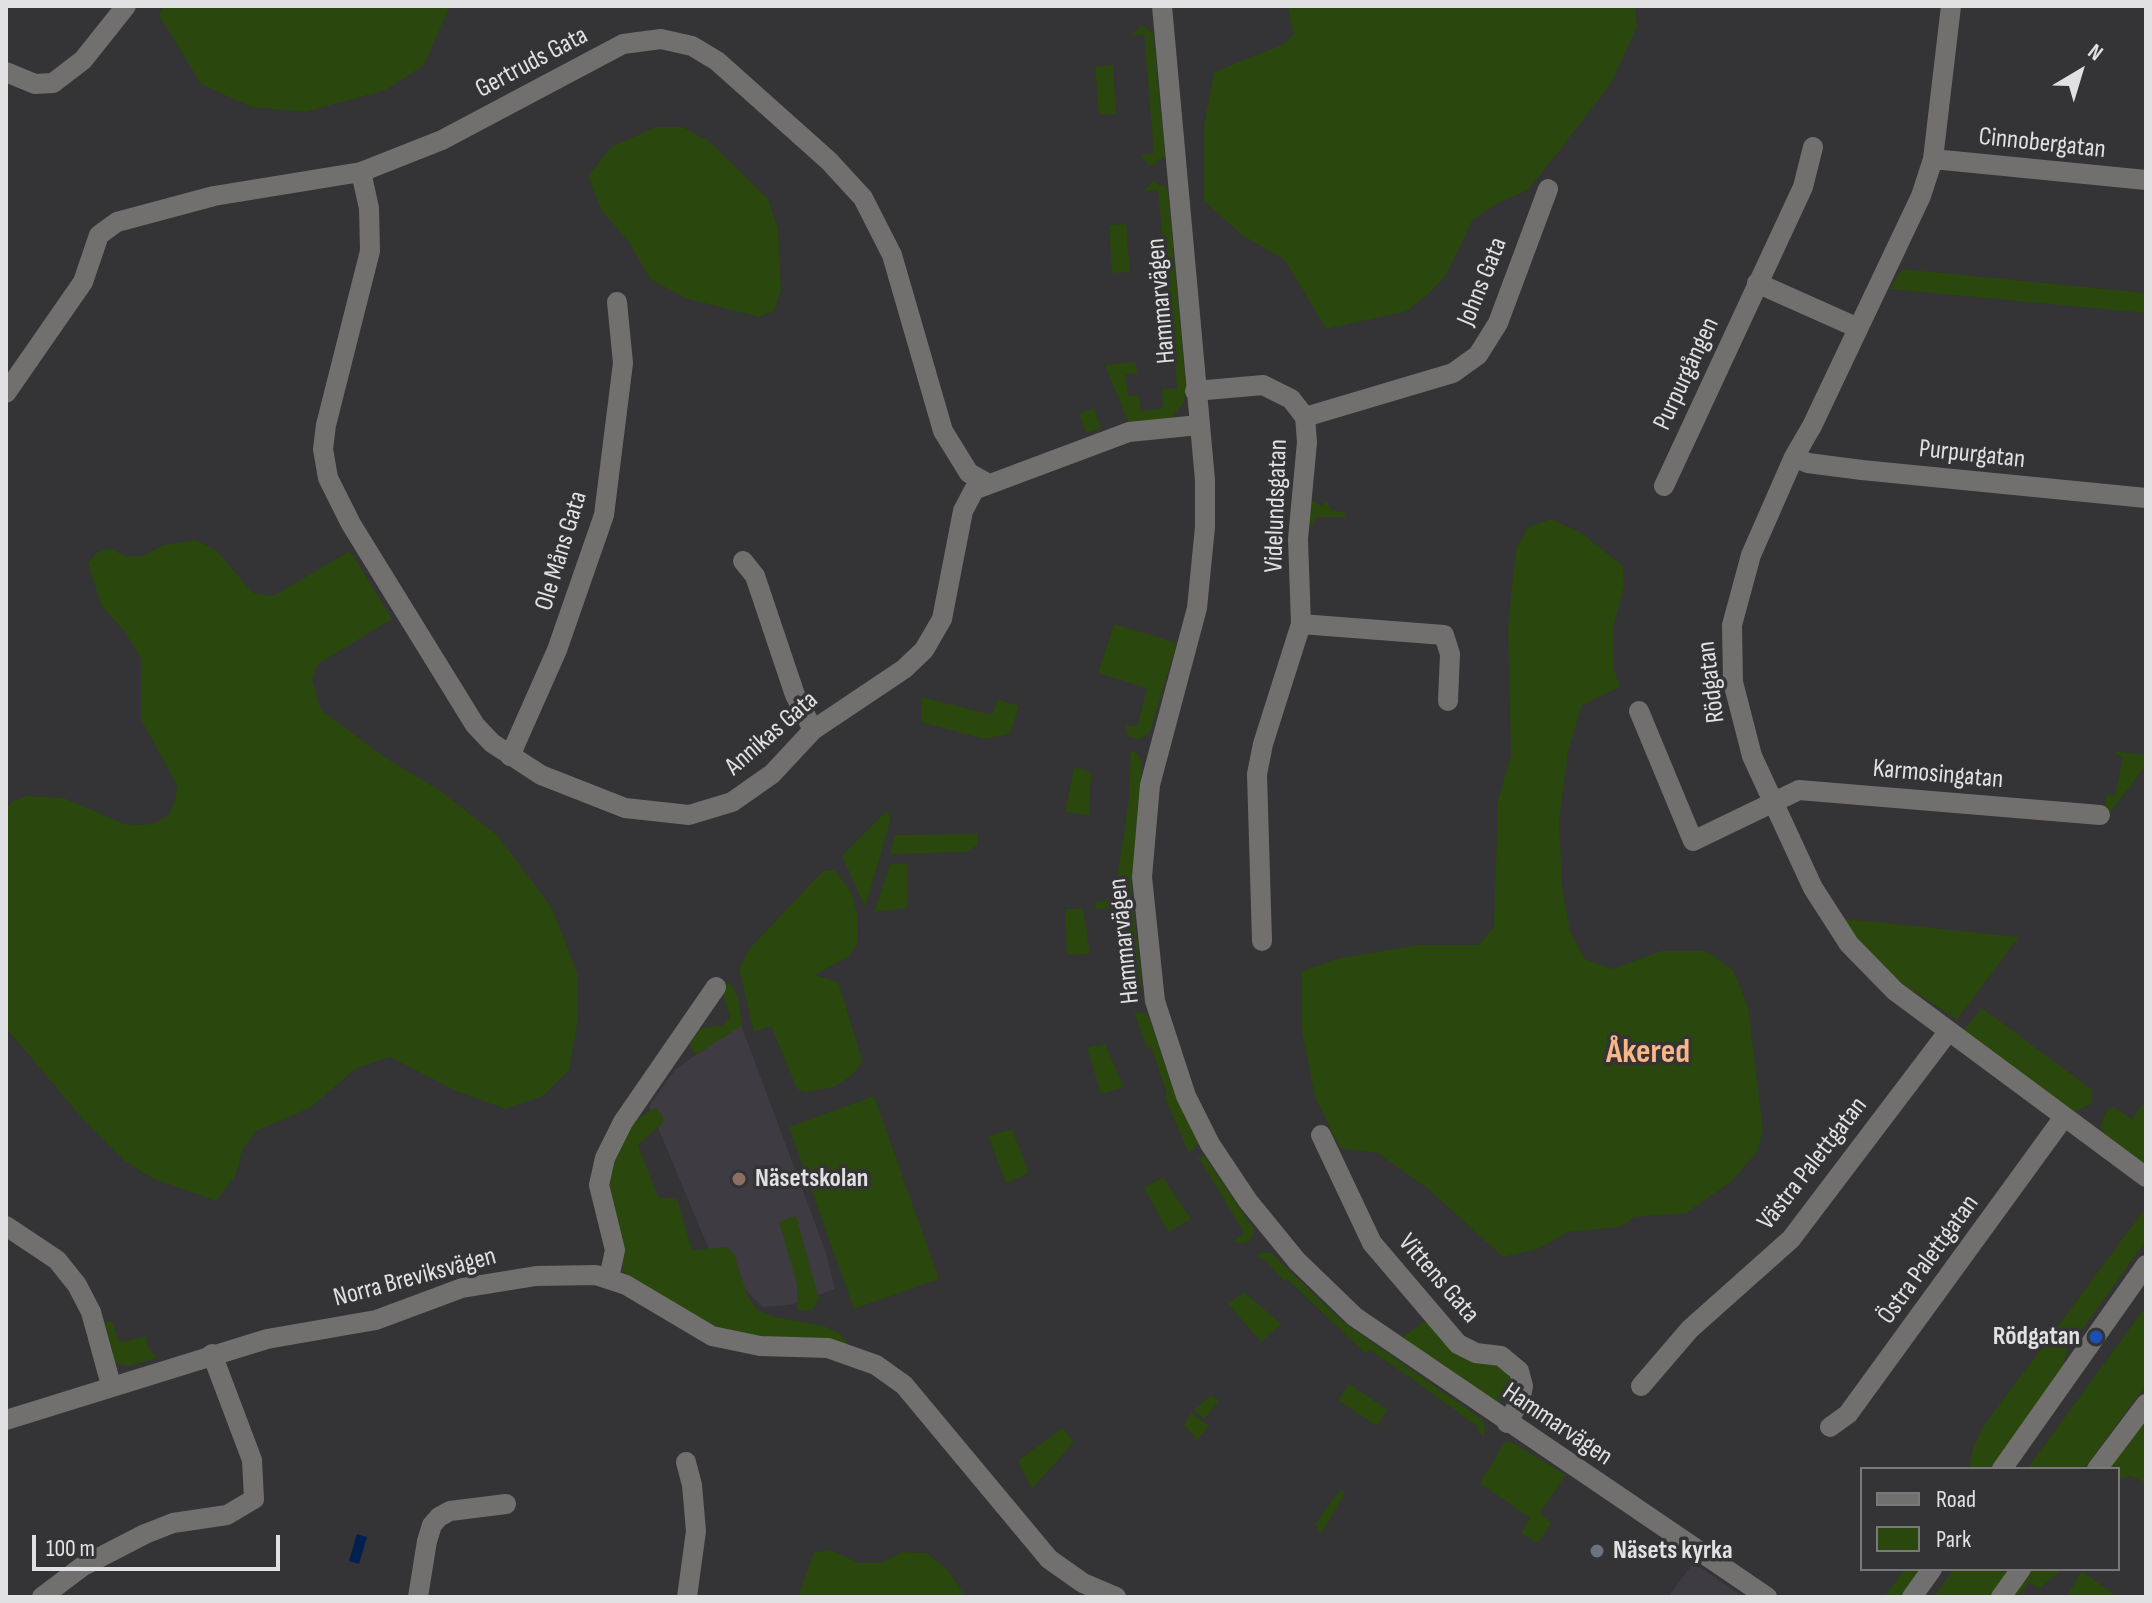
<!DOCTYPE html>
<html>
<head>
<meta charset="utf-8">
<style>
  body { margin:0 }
  #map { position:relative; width:2152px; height:1603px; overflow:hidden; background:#343335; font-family:"Sofia Sans Condensed",sans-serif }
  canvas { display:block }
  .frame { position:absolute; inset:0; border:8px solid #e1e0e2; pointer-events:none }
  .legend { position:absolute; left:1860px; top:1467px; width:260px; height:104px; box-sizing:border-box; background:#343335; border:2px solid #79787a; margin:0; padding:10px 14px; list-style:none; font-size:24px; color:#e1e0e2 }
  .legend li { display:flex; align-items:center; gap:16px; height:40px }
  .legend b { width:40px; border:2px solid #79787a }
  .north { position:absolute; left:2040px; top:32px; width:80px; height:80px; -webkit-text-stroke:6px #343335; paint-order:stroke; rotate:38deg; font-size:22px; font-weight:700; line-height:32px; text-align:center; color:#e1e0e2 }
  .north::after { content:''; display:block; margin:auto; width:28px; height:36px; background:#e1e0e2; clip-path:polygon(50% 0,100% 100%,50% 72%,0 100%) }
  .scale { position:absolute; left:32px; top:1535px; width:248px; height:36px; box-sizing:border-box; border:4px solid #e1e0e2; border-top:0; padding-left:10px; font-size:24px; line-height:28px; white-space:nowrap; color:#e1e0e2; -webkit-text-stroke:6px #343335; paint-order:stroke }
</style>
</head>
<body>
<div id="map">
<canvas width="2152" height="1603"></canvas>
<div class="frame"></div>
<ul class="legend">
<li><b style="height:10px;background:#71706f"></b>Road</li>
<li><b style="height:22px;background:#2a470d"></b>Park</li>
</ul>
<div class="north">N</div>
<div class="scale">100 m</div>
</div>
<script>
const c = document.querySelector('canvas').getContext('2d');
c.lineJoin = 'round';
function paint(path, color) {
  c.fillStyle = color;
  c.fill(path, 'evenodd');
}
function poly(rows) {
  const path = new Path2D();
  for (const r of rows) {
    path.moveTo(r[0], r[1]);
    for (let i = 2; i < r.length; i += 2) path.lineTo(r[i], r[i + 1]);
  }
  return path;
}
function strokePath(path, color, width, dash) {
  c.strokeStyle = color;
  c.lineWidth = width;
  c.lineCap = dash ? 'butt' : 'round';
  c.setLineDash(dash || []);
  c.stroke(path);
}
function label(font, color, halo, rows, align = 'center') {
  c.font = font + ' "Sofia Sans Condensed",sans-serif';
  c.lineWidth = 7;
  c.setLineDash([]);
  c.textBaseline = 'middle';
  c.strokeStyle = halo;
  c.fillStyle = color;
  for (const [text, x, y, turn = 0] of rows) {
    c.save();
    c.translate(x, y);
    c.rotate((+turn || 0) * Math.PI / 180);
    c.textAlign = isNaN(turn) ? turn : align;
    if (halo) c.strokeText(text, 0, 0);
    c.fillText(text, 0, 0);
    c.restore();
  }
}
const built = poly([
  [740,1022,826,1253,835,1289,790,1305,763,1307,713,1259,649,1106,675,1070],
  [1692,1565,1700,1567,1743,1597,1668,1597]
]);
const green = poly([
  [163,6,450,6,424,65,386,90,306,112,251,107,201,84,159,15],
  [1287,6,1635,6,1637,27,1611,83,1563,146,1528,190,1500,202,1473,219,1446,275,1426,296,1407,311,1326,329,1285,260,1242,235,1204,201,1204,125,1214,72,1284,44,1294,34],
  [1142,25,1153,33,1165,156,1155,164,1149,165,1142,158,1142,155,1154,153,1144,34,1131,36],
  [1113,65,1116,114,1099,115,1095,67],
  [656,127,682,127,709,141,768,199,778,229,781,291,774,311,759,317,685,298,650,279,629,242,602,211,588,176,611,147],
  [1152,182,1165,186,1168,192,1186,389,1184,402,1172,418,1129,424,1105,365,1135,362,1138,373,1125,374,1128,396,1139,396,1141,411,1163,408,1162,389,1177,388,1158,190,1144,191],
  [1126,224,1130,272,1112,273,1109,225],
  [1902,269,2146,293,2146,313,1890,289],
  [1094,408,1101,428,1086,433,1079,414],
  [1312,500,1321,506,1327,501,1330,509,1346,513,1345,517,1316,517,1312,525,1304,525,1304,501],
  [1551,519,1580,532,1623,566,1624,587,1613,627,1614,669,1620,687,1582,705,1568,752,1559,819,1562,886,1570,931,1585,959,1612,969,1661,951,1706,951,1733,970,1748,1007,1763,1130,1757,1152,1731,1182,1686,1213,1634,1217,1621,1227,1568,1232,1538,1249,1503,1257,1427,1188,1378,1153,1340,1148,1315,1097,1302,1032,1302,971,1340,958,1417,945,1479,945,1494,927,1498,800,1511,755,1508,625,1516,549,1528,527],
  [196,540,217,551,253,593,273,596,350,551,392,619,318,664,312,680,321,710,383,756,439,790,497,835,552,908,578,975,578,1019,569,1070,543,1096,505,1109,456,1091,390,1057,355,1069,310,1108,256,1131,242,1150,236,1175,216,1201,152,1178,125,1161,81,1117,6,1028,6,809,11,802,26,796,64,798,124,824,138,825,152,824,168,816,175,800,177,785,141,720,141,659,125,632,101,605,88,563,96,553,109,548,125,556,142,556,164,545],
  [1114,624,1177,643,1150,732,1140,739,1129,737,1125,725,1137,727,1147,688,1098,673],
  [922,697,992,715,998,699,1019,706,1010,734,984,739,921,722],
  [1131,750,1139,755,1142,764,1131,886,1142,985,1136,993,1126,996,1119,989,1132,985,1121,908,1096,909,1095,902,1114,900,1129,798],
  [2112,751,2146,755,2146,765,2110,813,2105,810,2106,795,2115,796,2123,757],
  [1074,767,1091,772,1089,815,1065,812],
  [887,810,891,819,865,907,842,856],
  [978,834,977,845,967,852,890,854,895,835],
  [890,864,907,864,907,908,874,912],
  [835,870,851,892,857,913,858,940,851,955,815,975,838,982,863,1062,851,1076,834,1087,806,1092,797,1089,771,1026,754,1032,739,969,749,949,823,871],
  [1065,909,1083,909,1090,954,1067,955],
  [1846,919,2019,937,1957,1020,1891,976,1865,952,1844,923],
  [730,983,738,997,742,1025,698,1054,693,1052,689,1042,697,1029,723,1025,730,1017,721,989],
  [1982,1008,2091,1089,2091,1104,2074,1112,1963,1031],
  [1134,1012,1145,1013,1149,1018,1174,1092,1199,1143,1189,1153,1164,1096,1167,1094,1151,1047,1147,1048],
  [1105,1044,1124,1087,1101,1094,1087,1048],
  [874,1096,939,1279,854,1309,789,1127],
  [2146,1100,2146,1165,2106,1136,2100,1127,2107,1109,2114,1107,2132,1119],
  [656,1108,663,1116,663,1123,638,1145,658,1197,677,1199,692,1250,727,1247,734,1254,748,1297,757,1310,774,1317,824,1326,839,1333,850,1346,809,1337,766,1338,723,1328,699,1320,627,1277,623,1271,621,1235,607,1180,612,1159,627,1130,638,1118],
  [1012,1129,1029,1173,1006,1183,988,1136],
  [1204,1155,1255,1231,1248,1242,1239,1244,1234,1241,1244,1233,1201,1161,1196,1159],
  [1163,1177,1191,1219,1168,1232,1144,1188],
  [2146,1207,2146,1241,2068,1349,2063,1365,1991,1469,1968,1469,1973,1448,1983,1427],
  [796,1216,819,1299,812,1310,797,1310,797,1284,779,1222],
  [1262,1252,1271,1253,1343,1322,1482,1419,1485,1426,1484,1437,1477,1431,1478,1427,1418,1383,1370,1350,1366,1354,1287,1279,1284,1281,1265,1260,1256,1256],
  [1244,1292,1281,1324,1261,1342,1228,1304],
  [2146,1306,2146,1385,2084,1469,2027,1469],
  [1428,1319,1438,1337,1454,1351,1489,1361,1507,1371,1512,1380,1509,1396,1495,1403,1401,1338],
  [112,1321,118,1339,124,1342,146,1336,148,1348,158,1358,129,1366,115,1363,105,1322],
  [1349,1384,1388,1410,1377,1426,1338,1400],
  [1211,1395,1219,1401,1204,1419,1194,1410],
  [1191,1413,1209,1426,1197,1440,1184,1425],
  [2146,1423,2146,1483,2131,1476,2118,1479,2118,1469,2106,1469,2138,1425],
  [1062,1428,1074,1442,1032,1489,1018,1461],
  [1510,1441,1566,1475,1540,1513,1551,1523,1538,1543,1521,1533,1530,1518,1480,1483,1504,1443],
  [1340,1490,1345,1493,1321,1534,1315,1524],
  [830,1550,859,1563,881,1563,902,1552,926,1553,947,1569,966,1597,798,1597,814,1552],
  [1905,1569,1921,1569,1900,1597,1884,1597],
  [1954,1569,2010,1569,1990,1597,1934,1597],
  [2029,1569,2058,1569,2059,1572,2039,1589,2029,1582,2018,1597,2009,1597],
  [2082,1571,2118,1597,2066,1597]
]);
const water = poly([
  [357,1534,367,1537,359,1564,349,1561]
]);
const minor = poly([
  [1162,6,1205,480,1205,527,1197,608,1150,785,1142,877,1155,1001,1186,1096,1210,1144,1248,1201,1297,1261,1355,1317,1767,1597],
  [1951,6,1933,159,1921,196,1812,426,1794,457,1751,555,1732,625,1733,682,1752,756,1813,888,1849,944,1895,991,2146,1177],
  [6,72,35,84,53,83,83,60,126,6],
  [1933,159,2146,180],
  [361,172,369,208,370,251,326,425,323,449,328,478,351,524,475,725,492,743,541,775,625,808,689,815,732,802,772,774,813,730,904,669,924,650,942,619,963,511,974,490,1129,432,1199,425],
  [1757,283,1858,328],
  [1195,391,1263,385,1291,399,1305,417,1307,442,1298,539,1301,624,1263,744,1257,774,1262,941],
  [6,393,83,282,99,235,117,222,214,196,361,172,442,140,623,44,661,39,692,46,717,61,829,161,863,198,892,255,943,431,969,473,987,483],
  [1305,417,1453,373,1478,355,1498,323,1548,189],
  [1794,457,1808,463,1862,470,2146,498],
  [1664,486,1803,187,1813,147],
  [743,561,755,576,795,695,813,730],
  [1301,624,1444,635,1450,654,1448,701],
  [1639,711,1693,841,1799,790,2100,815],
  [510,756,557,650,604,515,623,363,617,302],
  [1321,1135,1372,1243,1458,1344,1476,1353,1501,1356,1519,1371,1523,1386,1520,1401,1507,1423],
  [6,1226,57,1260,77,1285,91,1312,111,1385],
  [609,1278,615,1250,599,1185,605,1158,623,1122,716,987],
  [1641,1386,1690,1329,1791,1239,1948,1032],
  [6,1420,267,1339,376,1320,462,1288,536,1276,596,1275,626,1285,712,1336,760,1346,828,1348,876,1365,904,1385,1049,1559,1083,1583,1116,1597],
  [1830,1427,1848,1414,2064,1117],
  [686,1462,692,1485,696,1531,687,1597],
  [2002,1469,2146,1265],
  [2097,1469,2146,1404],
  [42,1597,83,1566,145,1534,173,1523,227,1515,254,1499,252,1460,212,1354],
  [418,1597,427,1541,432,1525,439,1517,450,1511,506,1504],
  [1912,1597,1932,1569],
  [2001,1597,2021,1569]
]);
const markers = [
  [739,1179,8,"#8d6e63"],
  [2096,1337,8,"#1a4fb4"],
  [1597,1551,8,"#6b7280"]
];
const streetNames = [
  ["Gertruds Gata",532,63,-28],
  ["Cinnobergatan",2042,144,6],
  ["Johns Gata",1483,282,-68],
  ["Hammarvägen",1162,301,-95],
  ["Purpurgången",1687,374,-65],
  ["Purpurgatan",1972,455,6],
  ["Videlundsgatan",1277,506,-88],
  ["Ole Måns Gata",562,551,-73],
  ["Rödgatan",1712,682,-97],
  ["Annikas Gata",772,734,-41],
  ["Karmosingatan",1938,775,5],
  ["Hammarvägen",1125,941,-96],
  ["Västra Palettgatan",1813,1164,-52],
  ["Östra Palettgatan",1929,1260,-54],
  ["Norra Breviksvägen",415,1278,-15],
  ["Vittens Gata",1438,1279,49],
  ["Hammarvägen",1557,1425,34]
];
const poiNames = [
  ["Näsetskolan",755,1179],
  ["Rödgatan",2080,1337,"right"],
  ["Näsets kyrka",1613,1551]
];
const districtNames = [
  ["Åkered",1648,1053]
];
paint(built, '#3f3b43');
paint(green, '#2a470d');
paint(water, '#00204f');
strokePath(minor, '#71706f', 20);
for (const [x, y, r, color] of markers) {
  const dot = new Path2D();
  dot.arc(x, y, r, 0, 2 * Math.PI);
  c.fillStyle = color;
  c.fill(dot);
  strokePath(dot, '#343335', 3);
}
label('26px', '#e1e0e2', '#343335', streetNames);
label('bold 26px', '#e1e0e2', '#343335', poiNames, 'left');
label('bold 34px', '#fab687', '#343335', districtNames);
</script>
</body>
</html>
